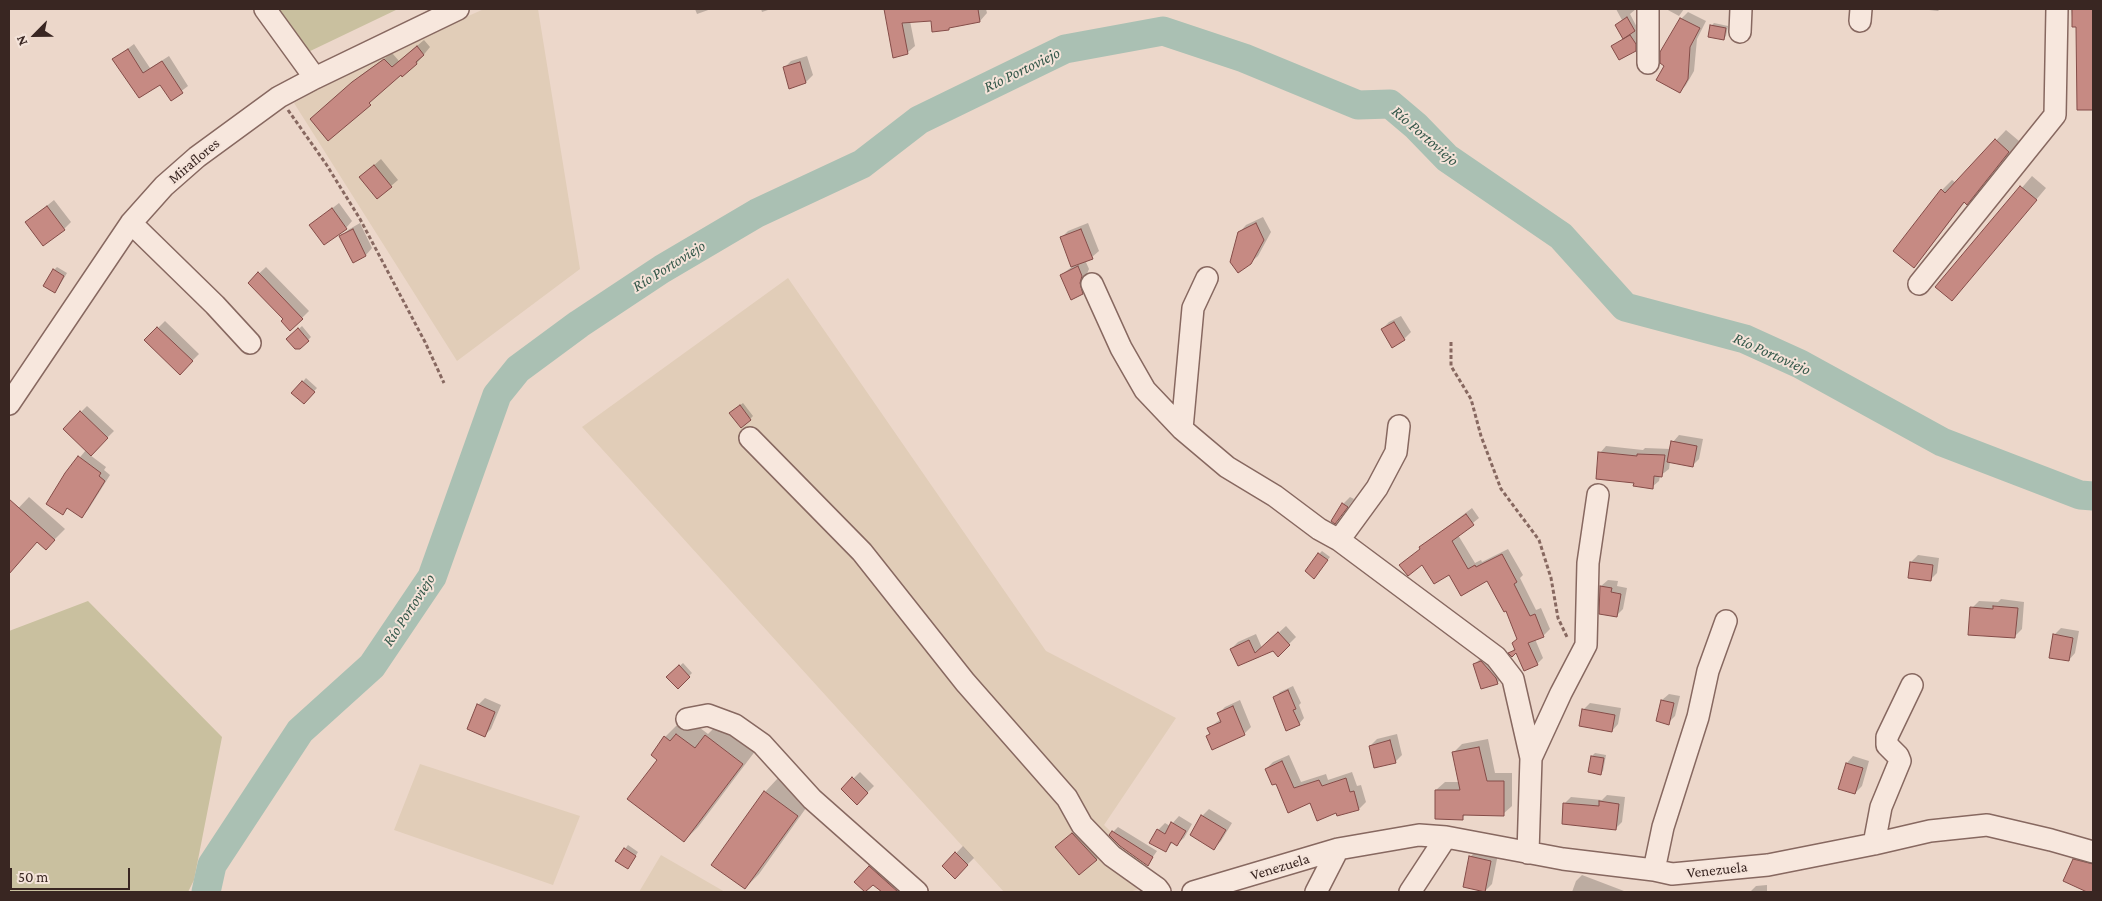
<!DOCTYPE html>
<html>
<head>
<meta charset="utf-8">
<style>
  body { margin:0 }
  #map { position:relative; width:2102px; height:901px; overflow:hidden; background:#ecd7ca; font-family:"Crimson Pro",serif }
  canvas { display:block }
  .frame { position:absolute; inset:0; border:10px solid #392622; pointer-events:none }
  .north { position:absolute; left:10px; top:10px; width:50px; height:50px; -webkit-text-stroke:4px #f4e3d9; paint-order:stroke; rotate:247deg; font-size:14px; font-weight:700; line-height:20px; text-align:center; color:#392622 }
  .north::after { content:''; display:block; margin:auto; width:18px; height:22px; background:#392622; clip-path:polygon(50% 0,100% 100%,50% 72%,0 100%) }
  .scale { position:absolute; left:10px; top:868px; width:120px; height:22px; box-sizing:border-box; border:2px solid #392622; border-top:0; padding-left:6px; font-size:15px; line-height:18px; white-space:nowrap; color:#392622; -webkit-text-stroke:4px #f4e3d9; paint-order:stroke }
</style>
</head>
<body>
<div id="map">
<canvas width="2102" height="901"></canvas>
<div class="frame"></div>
<div class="north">N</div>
<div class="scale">50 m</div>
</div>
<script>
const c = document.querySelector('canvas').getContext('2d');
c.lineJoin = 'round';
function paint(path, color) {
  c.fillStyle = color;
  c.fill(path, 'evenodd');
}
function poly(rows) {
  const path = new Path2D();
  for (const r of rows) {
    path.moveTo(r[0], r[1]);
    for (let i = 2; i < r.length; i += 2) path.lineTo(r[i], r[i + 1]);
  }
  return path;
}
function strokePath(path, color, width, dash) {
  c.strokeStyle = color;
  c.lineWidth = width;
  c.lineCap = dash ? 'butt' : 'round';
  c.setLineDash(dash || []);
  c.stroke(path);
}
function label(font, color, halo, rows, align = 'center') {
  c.font = font + ' "Crimson Pro",serif';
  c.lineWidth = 4;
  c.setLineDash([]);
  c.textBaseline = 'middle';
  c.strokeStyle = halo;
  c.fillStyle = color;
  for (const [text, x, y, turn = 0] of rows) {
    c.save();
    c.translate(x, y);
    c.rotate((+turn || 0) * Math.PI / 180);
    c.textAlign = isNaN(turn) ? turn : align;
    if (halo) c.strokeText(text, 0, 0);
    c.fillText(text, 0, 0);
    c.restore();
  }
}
const farmland = poly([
  [484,9,538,9,580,269,457,361,294,103,354,67],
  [788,278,1046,651,1176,718,1104,825,1161,881,1130,892,1004,892,582,427],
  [420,764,580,816,553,885,394,830],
  [661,855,725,892,639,892]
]);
const green = poly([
  [274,9,398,9,304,54],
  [88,601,222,737,194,880,188,892,9,892,9,631]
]);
const shadow = poly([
  [695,9,711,9,697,14],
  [761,9,771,9,762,12],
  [885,9,986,9,987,13,980,21,951,27,948,29,932,20,910,21,915,46,907,53,886,20],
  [1616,9,1636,9,1630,14,1642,37,1642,43,1635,50,1613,47,1624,38,1616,25,1622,20],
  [1666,9,1684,9,1679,16],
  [1920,9,1940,9,1938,11],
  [2071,9,2093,9,2093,108,2078,108,2077,25,2073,26],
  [1688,12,1706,21,1697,39,1694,71,1686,85,1680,92,1665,65,1681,19],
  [1714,23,1728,26,1726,36,1723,39,1711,26],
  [424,40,430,47,417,63,401,73,311,119,360,76,392,53,399,61],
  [134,44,150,68,169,56,188,86,171,99,160,83,114,59],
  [807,56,813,75,806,82,790,87,784,68,791,61],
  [2006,130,2019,141,1977,193,1967,203,1965,202,1924,255,1914,266,1942,190,1952,180,1956,183],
  [381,159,398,180,391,186,361,177],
  [2032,176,2046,188,1952,300,1937,287],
  [54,200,71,222,64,229,27,222],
  [339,203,352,221,346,228,311,225],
  [1263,217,1271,232,1258,256,1250,263,1239,233,1246,225],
  [360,223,372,248,366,255,353,261,341,237,348,230],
  [1088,223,1099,251,1092,257,1085,260,1089,269,1086,276,1089,286,1082,293,1061,275,1073,266,1061,238,1068,231],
  [57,267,67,273,58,288,54,270],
  [266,267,309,311,290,330,285,319,249,283],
  [1401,316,1411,332,1404,339,1382,329,1389,322],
  [165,321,199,354,180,373,146,340],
  [302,326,311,337,300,348,288,339],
  [306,378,317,388,303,403,293,393],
  [743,403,753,416,750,419,734,410],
  [87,406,114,431,90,455,106,467,104,470,110,475,88,510,82,516,68,508,63,513,66,474,86,450,64,429],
  [1679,435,1703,439,1699,459,1692,466,1670,461,1669,469,1660,476,1659,481,1652,487,1635,482,1600,453,1606,446,1643,450,1645,448,1671,449,1673,442],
  [29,497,65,529,46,548,38,541,15,566,9,560,9,518],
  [1350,497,1354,499,1342,515,1335,522,1333,521,1343,504],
  [1472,508,1479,518,1458,535,1475,563,1481,560,1482,562,1508,549,1523,575,1520,578,1536,610,1541,608,1550,629,1543,636,1535,639,1543,658,1537,664,1517,651,1510,653,1516,647,1518,639,1507,610,1488,579,1449,573,1421,547],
  [1322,551,1330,557,1317,574,1319,554],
  [1918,555,1939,558,1937,573,1930,580,1911,562],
  [1608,580,1618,581,1617,586,1627,588,1623,609,1616,616,1601,586],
  [2001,599,2024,602,2022,629,2015,636,1972,608,1979,601,1998,602],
  [1286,626,1296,637,1278,655,1273,650,1238,664,1231,649,1238,642,1256,634,1262,648],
  [2061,628,2079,631,2075,653,2069,660,2054,635],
  [1482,657,1504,676,1497,683,1475,664],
  [683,663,692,673,678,687,668,677],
  [1293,686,1301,703,1299,705,1304,718,1299,724,1275,697,1280,692],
  [1669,694,1680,696,1675,716,1668,723,1662,700],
  [485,698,501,705,491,729,485,735,478,705],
  [1240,700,1251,727,1244,734,1211,733,1209,728,1221,719,1218,714,1225,707],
  [1590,703,1621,708,1618,724,1612,731,1583,710],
  [691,721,708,734,720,722,756,750,698,827,684,841,658,759,665,737,679,723],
  [1397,734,1402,755,1395,762,1370,746,1377,739],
  [1488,739,1495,773,1512,773,1512,806,1503,814,1466,814,1462,818,1436,790,1445,782,1459,782,1453,753,1462,744],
  [1595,753,1606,755,1603,771,1600,774,1592,756],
  [1289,755,1301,782,1326,774,1328,780,1352,772,1357,786,1361,785,1366,802,1359,809,1338,815,1337,812,1310,802,1276,782,1266,769,1273,762],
  [1853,756,1869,761,1862,786,1855,793,1847,763],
  [860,772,874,786,857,803,843,789],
  [778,778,811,801,759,874,745,888,765,792],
  [1607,795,1625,797,1622,822,1615,829,1565,803,1571,797,1602,800],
  [1209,809,1232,823,1221,841,1214,848,1202,816],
  [1179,816,1192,824,1184,838,1177,844,1173,842,1165,851,1158,830,1165,823,1170,826],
  [1080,827,1103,853,1096,860,1064,841],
  [1118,827,1157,851,1148,864,1113,832],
  [628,845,638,852,630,865,617,861],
  [963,846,974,858,955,877,944,866],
  [1477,850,1498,854,1492,884,1485,891,1470,857],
  [2081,853,2093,857,2093,864,2076,859,2076,861,2093,866,2093,890,2091,892,2065,881,2074,860],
  [876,861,899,882,890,892,884,892,873,883,856,882],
  [1582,875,1624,891,1623,892,1572,892,1576,881],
  [1767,885,1767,892,1750,892,1756,886]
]);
const river = poly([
  [206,892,212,865,300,731,372,666,432,577,497,395,518,369,579,324,662,269,757,213,862,164,919,120,1065,49,1163,31,1244,58,1358,105,1390,104,1416,126,1447,158,1561,236,1625,307,1745,339,1800,364,1942,442,2080,495,2093,496]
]);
const building = poly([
  [884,9,978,9,980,22,949,28,949,30,932,32,931,21,902,23,908,54,893,58,884,9],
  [2072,9,2093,9,2093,110,2077,110,2076,27,2072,27,2072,9],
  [1627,17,1635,31,1623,39,1615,25,1627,17],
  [1680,18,1700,28,1690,47,1688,79,1680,93,1656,80,1664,66,1660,63,1660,52,1680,18],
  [1710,25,1726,28,1724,40,1708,37,1710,25],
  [1630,35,1636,44,1636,51,1619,60,1611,46,1630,35],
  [417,46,424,55,416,62,417,64,402,77,401,75,369,103,371,105,328,141,310,119,352,82,384,59,392,67,417,46],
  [128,49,143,73,162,61,183,93,171,101,160,85,139,98,112,59,128,49],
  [800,62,806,83,789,89,783,67,800,62],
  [1995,139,2009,152,1967,205,1964,202,1914,268,1893,251,1941,189,1945,193,1995,139],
  [374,165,392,187,377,199,359,177,374,165],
  [2020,186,2037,200,1952,301,1935,287,2020,186],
  [47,206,65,230,43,246,25,222,47,206],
  [332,208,347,229,324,245,309,225,332,208],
  [1256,223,1264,240,1251,264,1238,273,1230,262,1238,232,1256,223],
  [353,229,366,256,353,263,339,236,353,229],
  [1081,229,1093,259,1071,267,1060,237,1081,229],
  [1078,266,1082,276,1080,283,1083,294,1071,300,1060,275,1078,266],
  [53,269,64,276,55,293,43,286,53,269],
  [258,272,303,319,290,331,281,321,283,319,248,283,258,272],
  [1394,322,1405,340,1392,348,1381,329,1394,322],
  [157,327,193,361,180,375,144,340,157,327],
  [298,328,309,341,300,349,295,349,286,339,298,328],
  [302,381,315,392,304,404,291,393,302,381],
  [740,405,751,420,741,428,729,413,740,405],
  [80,411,108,438,91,456,63,429,80,411],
  [1671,441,1697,446,1693,467,1667,462,1671,441],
  [1598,452,1637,456,1637,454,1665,455,1662,477,1654,476,1653,489,1633,486,1634,483,1596,479,1598,452],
  [78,456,101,473,99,476,105,481,82,518,67,508,63,515,46,504,65,473,78,456],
  [9,499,55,540,46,550,37,542,9,574,9,499],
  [1342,503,1348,507,1335,524,1331,521,1342,503],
  [1466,514,1474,525,1452,541,1468,569,1475,565,1476,567,1502,554,1517,582,1514,584,1530,616,1535,614,1544,637,1528,643,1538,665,1524,671,1516,653,1512,657,1508,653,1515,650,1512,643,1517,639,1506,611,1504,612,1487,581,1461,596,1449,575,1434,584,1422,565,1408,576,1399,565,1420,549,1419,547,1466,514],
  [1318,553,1328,560,1314,579,1305,571,1318,553],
  [1910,562,1933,565,1931,581,1908,578,1910,562],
  [1600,586,1612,588,1611,592,1621,594,1617,617,1599,614,1600,586],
  [1993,606,2018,608,2015,638,1968,635,1970,607,1993,609,1993,606],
  [1278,632,1290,645,1278,657,1273,651,1238,666,1230,649,1249,640,1255,653,1278,632],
  [2053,634,2073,638,2069,661,2049,658,2053,634],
  [1481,661,1496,678,1498,684,1481,689,1473,664,1481,661],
  [679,665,690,677,678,689,666,677,679,665],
  [1288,690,1296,709,1293,710,1300,725,1286,731,1273,697,1288,690],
  [1661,700,1674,703,1669,725,1656,721,1661,700],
  [477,704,495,712,485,737,467,729,477,704],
  [1233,706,1245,735,1212,750,1206,736,1210,734,1207,728,1221,722,1217,713,1233,706],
  [1582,709,1615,715,1612,732,1579,726,1582,709],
  [676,734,695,748,705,735,743,764,684,842,627,799,657,760,651,755,664,736,670,741,676,734],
  [1390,740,1396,763,1374,768,1369,746,1390,740],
  [1479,747,1487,781,1504,781,1504,816,1463,815,1463,820,1435,819,1435,790,1460,790,1452,752,1479,747],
  [1591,756,1604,758,1601,775,1588,772,1591,756],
  [1282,761,1294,788,1319,780,1322,786,1346,778,1350,792,1354,791,1359,810,1337,816,1336,813,1317,821,1310,803,1288,813,1276,784,1272,785,1265,769,1282,761],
  [1846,763,1863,768,1855,794,1838,789,1846,763],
  [852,777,868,793,857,805,841,789,852,777],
  [764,791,798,816,745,889,711,865,764,791],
  [1599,801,1619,804,1616,830,1562,824,1563,803,1599,806,1599,801],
  [1201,815,1226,830,1214,850,1190,835,1201,815],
  [1171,822,1186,831,1177,846,1171,842,1166,852,1149,843,1157,829,1165,834,1171,822],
  [1112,831,1153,857,1148,866,1120,846,1109,835,1112,831],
  [1072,833,1097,860,1079,875,1055,847,1072,833],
  [624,848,636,856,628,869,615,861,624,848],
  [955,852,968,865,955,879,942,866,955,852],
  [1469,856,1491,861,1485,892,1463,887,1469,856],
  [2073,859,2093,864,2093,892,2087,892,2063,881,2073,859],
  [869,866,898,892,882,892,873,885,865,892,854,882,869,866]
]);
const path = poly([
  [288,110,326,164,360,219,425,342,444,383],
  [1451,342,1451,366,1471,399,1481,436,1501,489,1539,540,1551,578,1558,618,1567,637]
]);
const minor = poly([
  [265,9,315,78],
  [1648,9,1648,63],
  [1860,21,1861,9],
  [1740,32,1741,9],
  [131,223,215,305,250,343],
  [1092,284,1121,348,1145,390,1182,429,1227,467,1275,496,1319,529,1339,540,1496,657,1513,679,1531,758,1528,853],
  [1919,284,2055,115,2057,9],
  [9,404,131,223,164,186,197,157,279,97,315,78,458,9],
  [1182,429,1193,308,1207,278],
  [750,438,862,552,965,682,1067,798,1082,825,1112,856,1157,888,1160,892],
  [1339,540,1377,488,1396,452,1399,426],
  [687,719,708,715,735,725,762,744,812,799,917,892],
  [1531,758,1561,693,1586,645,1588,563,1598,495],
  [1874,844,1881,807,1900,761,1898,756,1887,745,1887,737,1912,685],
  [1654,870,1663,827,1698,717,1708,671,1726,621],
  [1193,892,1338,849,1419,835,1446,837,1563,859,1654,870,1672,874,1768,865,1874,844,1930,831,1987,825,2051,840,2093,852],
  [1316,892,1338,849],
  [1410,892,1446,837]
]);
const streetNames = [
  ["Miraflores",194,161,-40],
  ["Venezuela",1280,867,-17],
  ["Venezuela",1717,870,-6]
];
const waterNames = [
  ["Río Portoviejo",1022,70,-26],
  ["Río Portoviejo",1425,136,41],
  ["Río Portoviejo",669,266,-32],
  ["Río Portoviejo",1772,354,24],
  ["Río Portoviejo",409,610,-57]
];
paint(farmland, '#e1cdb8');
paint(green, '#c9c09f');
paint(shadow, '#0003');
strokePath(river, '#aac0b3', 29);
paint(building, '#c68a83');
strokePath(building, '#844c48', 1);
strokePath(minor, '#876860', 24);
strokePath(path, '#876860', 3, [4, 2.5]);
strokePath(minor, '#f7e7dd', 21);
label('15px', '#392622', '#f4e3d9', streetNames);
label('italic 16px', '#335749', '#f4e3d9', waterNames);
</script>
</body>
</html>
